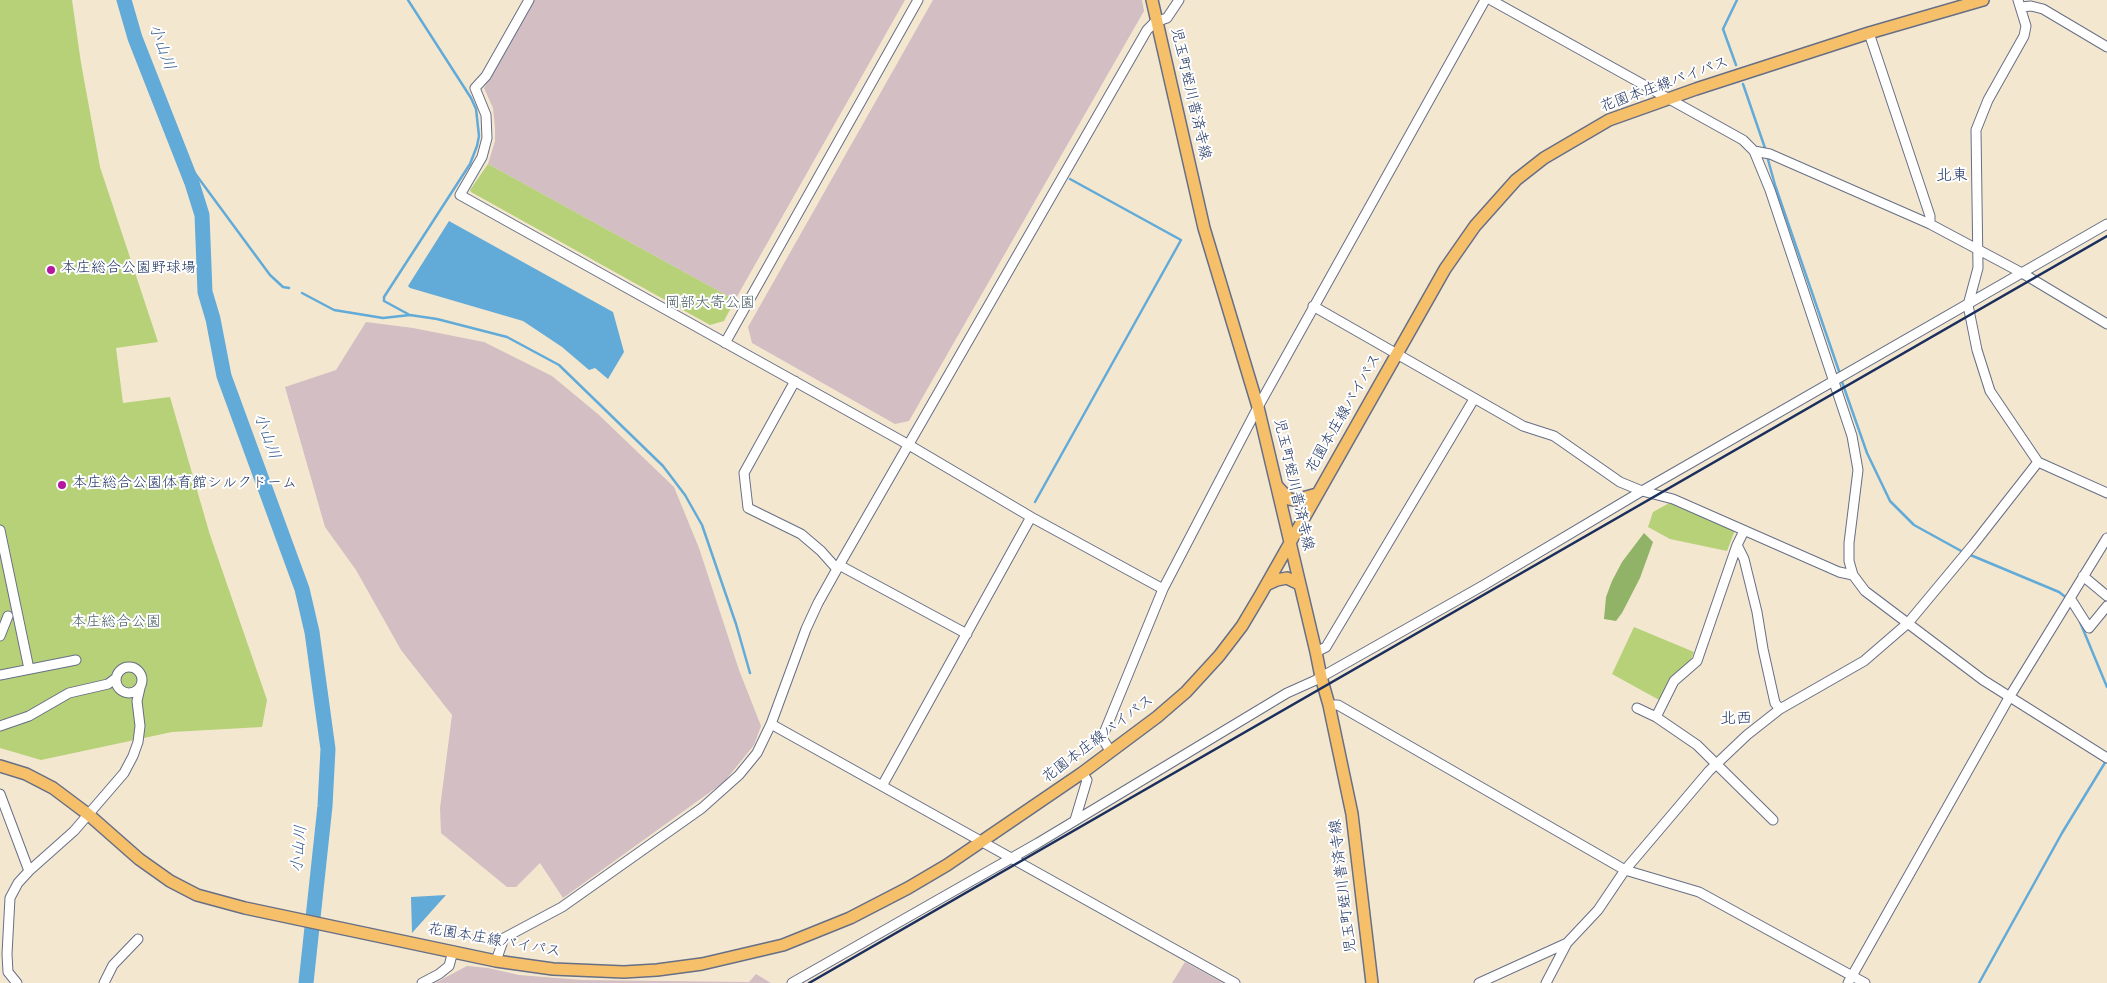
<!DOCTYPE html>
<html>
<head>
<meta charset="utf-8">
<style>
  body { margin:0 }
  canvas { display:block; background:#f4e7d0 }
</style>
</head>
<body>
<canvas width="2107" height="983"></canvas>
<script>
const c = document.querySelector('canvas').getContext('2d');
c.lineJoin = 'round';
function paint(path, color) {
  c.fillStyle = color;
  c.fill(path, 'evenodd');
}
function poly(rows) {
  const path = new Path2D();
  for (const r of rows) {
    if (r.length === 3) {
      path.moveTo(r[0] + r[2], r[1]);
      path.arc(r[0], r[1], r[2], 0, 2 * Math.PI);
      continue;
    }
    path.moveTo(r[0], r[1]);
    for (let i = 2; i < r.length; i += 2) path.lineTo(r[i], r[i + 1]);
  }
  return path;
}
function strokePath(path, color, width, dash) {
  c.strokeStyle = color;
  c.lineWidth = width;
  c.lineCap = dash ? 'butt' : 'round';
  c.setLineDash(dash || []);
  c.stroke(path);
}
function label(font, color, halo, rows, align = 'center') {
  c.font = font + ' "Gochi Hand","Klee One",sans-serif';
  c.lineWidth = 4;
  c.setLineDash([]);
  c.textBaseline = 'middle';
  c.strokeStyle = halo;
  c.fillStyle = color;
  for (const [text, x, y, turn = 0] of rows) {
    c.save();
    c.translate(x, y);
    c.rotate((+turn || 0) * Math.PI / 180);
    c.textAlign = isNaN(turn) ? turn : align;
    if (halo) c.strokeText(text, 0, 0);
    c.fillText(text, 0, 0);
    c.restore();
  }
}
const industrial = poly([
  [533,0,905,0,735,300,488,164,495,141,495,128,493,108,484,88],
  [933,0,1142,0,1144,11,909,421,895,424,752,343,748,327],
  [366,322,413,328,484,342,552,376,599,415,674,487,699,548,739,670,761,726,754,745,724,782,563,898,540,863,516,887,507,887,441,833,440,808,452,715,401,650,356,570,325,527,285,387,336,370],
  [1185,962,1223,983,1172,983],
  [467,966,488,968,519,975,582,980,749,982,756,974,771,983,435,983]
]);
const green = poly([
  [0,0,72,0,81,63,100,167,158,342,116,348,123,403,170,397,210,535,267,700,262,727,172,732,41,760,0,748],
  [488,164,735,300,724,321,710,325,471,192,470,190],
  [1671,502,1735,530,1727,551,1670,539,1648,527,1653,512],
  [1634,627,1694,652,1690,661,1661,701,1612,674]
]);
const forest = poly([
  [1644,533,1653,542,1640,578,1622,613,1616,621,1604,619,1606,597,1612,581,1622,562]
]);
const water = poly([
  [449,221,613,312,624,352,608,379,595,368,589,370,562,347,523,321,410,288,408,286],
  [446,895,412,933,411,897]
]);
const stream = poly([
  [408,0,471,98,476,109,479,136,477,146,470,164,384,297,384,301,408,314],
  [1736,65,1723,29,1737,0],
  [1743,84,1766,151],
  [1767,156,1775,185,1840,374],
  [184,161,194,172,270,275,283,287,289,288],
  [302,293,334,310,383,318,410,315,437,319,507,337,559,365,663,466,685,495,702,525,736,624,750,673],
  [1841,379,1867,453,1890,501,1914,525,1963,552],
  [1035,502,1181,240,1070,179],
  [1968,554,2059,592,2068,599],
  [2080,622,2107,687],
  [1979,983,2062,833,2106,761]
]);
const river = poly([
  [124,0,135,38,192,183,202,215,205,292,213,319,224,376,302,589,312,632,328,749,325,806,306,983]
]);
const minor = poly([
  [529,0,486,76,475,88,486,115,487,138,482,157,460,195,909,445,1031,517,1163,589],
  [1491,0,1743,140,1754,151,1770,190,1852,436,1858,470,1849,543,1849,561,1853,575,1865,591,1983,680,2107,758],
  [2021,7,2031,6,2043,9,2107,47],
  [1869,33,1930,216,1930,224],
  [1754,151,1770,154,1930,224,2022,273,2107,324],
  [1313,306,1523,426,1554,436,1620,482,1642,491,1673,499,1839,572,1853,575],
  [725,343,918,0],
  [795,381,744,473,748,508,801,534,821,551,837,569],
  [2038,462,2107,493],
  [0,530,29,669],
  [1737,545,1744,559,1757,612,1763,649,1775,703,1780,709],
  [839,565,967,634],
  [2083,576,2107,596],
  [2070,598,2089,628,2107,606],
  [0,636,8,616],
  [1316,652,1326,647,1474,399],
  [129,680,13],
  [0,675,76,660],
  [1329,705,1338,705,1625,870,1699,892,1865,983],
  [1637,708,1656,717,1697,745,1773,820],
  [1656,717,1674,681,1697,661,1737,545,1744,531],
  [771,724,1235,983],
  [0,726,29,716,69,693,108,684,116,678],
  [1111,752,1102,738,1163,589,1258,407,1485,0],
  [882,786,1031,517],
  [0,794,29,871],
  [1075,820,1087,780,1082,773],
  [496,961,504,938,562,907,702,808,739,775,757,753,771,724,806,629,818,603,837,569,1147,30,1155,22,1167,18,1179,0],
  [17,983,8,972,7,954,10,898,18,883,29,871,74,831,124,773,133,756,138,742,140,726,137,701,140,688],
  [104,983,113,965,138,939],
  [422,983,439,974,449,966,453,951],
  [792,983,1038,843,1287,693,1316,680,1484,585,1642,491,2107,224],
  [1479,983,1567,943,1598,910,1625,870,1709,771,1747,735,1780,709,1864,661,1908,623,1973,545,2038,462,1990,391,1977,350,1968,305,1978,268,1976,130,1988,100,2024,36,2026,26,2018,0],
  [1546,983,1567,943],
  [1848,983,2010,696,2107,538]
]);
const major = poly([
  [1152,0,1204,228,1258,407,1316,652,1321,677,1329,705,1352,814,1372,983],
  [1278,487,1289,499,1295,500,1317,494],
  [1266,585,1277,580,1287,578,1299,584],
  [0,766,26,774,53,788,89,815,139,859,170,881,197,895,245,908,496,961,553,969,624,972,657,970,702,964,783,945,850,918,908,888,947,865,1082,773,1157,717,1186,692,1219,656,1242,626,1261,594,1445,269,1475,226,1516,180,1544,158,1609,120,1696,89,1869,33,1983,0]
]);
const rail = poly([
  [809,983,2107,236]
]);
const markers = [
  [51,270,5,"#b5179e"],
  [62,485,5,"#b5179e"]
];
const streetNames = [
  ["花園本庄線バイパス",1665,86,-20],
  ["児玉町蛭川普済寺線",1189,94,77],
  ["花園本庄線バイパス",1345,414,-60],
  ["児玉町蛭川普済寺線",1292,485,77],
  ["花園本庄線バイパス",1099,740,-37],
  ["児玉町蛭川普済寺線",1345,886,-97],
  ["花園本庄線バイパス",494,942,10]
];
const poiNames = [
  ["本庄総合公園野球場",61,270],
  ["本庄総合公園体育館シルクドーム",72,485]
];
const parkNames = [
  ["岡部大寄公園",710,305],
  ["本庄総合公園",116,624]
];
const waterNames = [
  ["小山川",160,48,70],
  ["小山川",265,437,70],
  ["小山川",301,849,-85]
];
const neighbourhoodNames = [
  ["北東",1952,178],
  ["北西",1736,721]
];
paint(industrial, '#d2bec3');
paint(green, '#b6d177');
paint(forest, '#90b368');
paint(water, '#62abd9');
strokePath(stream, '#62abd9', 2.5);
strokePath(river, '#62abd9', 15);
strokePath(minor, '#676f86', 11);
strokePath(major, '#676f86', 14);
strokePath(minor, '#fff', 9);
strokePath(major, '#f6c06b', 11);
strokePath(rail, '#1b2f5e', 2.5);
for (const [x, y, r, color] of markers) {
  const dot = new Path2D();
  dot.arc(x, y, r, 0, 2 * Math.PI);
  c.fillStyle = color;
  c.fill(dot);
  strokePath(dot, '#fff', 2);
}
label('15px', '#1b2f5e', '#fff', streetNames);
label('15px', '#1b2f5e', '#fff', poiNames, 'left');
label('15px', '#4a6066', '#fff', parkNames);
label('italic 16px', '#345a89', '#fff', waterNames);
label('16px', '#1b2f5e', '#fff', neighbourhoodNames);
</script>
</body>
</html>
